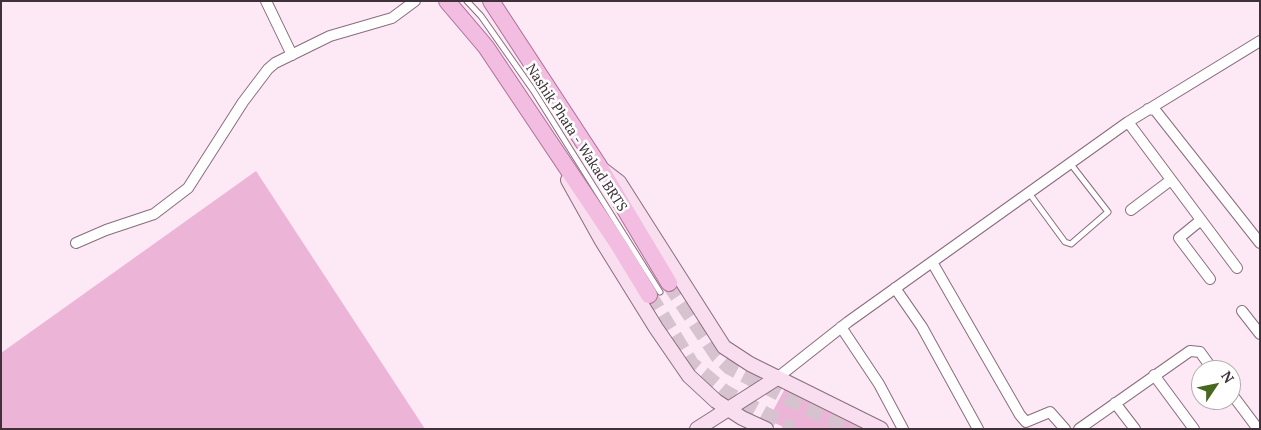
<!DOCTYPE html>
<html>
<head>
<meta charset="utf-8">
<style>
  body { margin:0 }
  #map { position:relative; width:1261px; height:430px; overflow:hidden; background:#fde8f5; font-family:"PT Serif",serif }
  canvas { display:block }
  .frame { position:absolute; inset:0; border:2px solid #3e3139; pointer-events:none }
  .north { position:absolute; left:1191px; top:360px; width:50px; height:50px; box-sizing:border-box; background:#fff; border:1px solid #b2adb0; border-radius:50%; rotate:56deg; font-size:14px; font-weight:700; line-height:20px; text-align:center; color:#3e3139 }
  .north::after { content:''; display:block; margin:auto; width:18px; height:22px; background:#46681f; clip-path:polygon(50% 0,100% 100%,50% 72%,0 100%) }
</style>
</head>
<body>
<div id="map">
<canvas width="1261" height="430"></canvas>
<div class="frame"></div>
<div class="north">N</div>
</div>
<script>
const c = document.querySelector('canvas').getContext('2d');
c.lineJoin = 'round';
function paint(path, color) {
  c.fillStyle = color;
  c.fill(path, 'evenodd');
}
function poly(rows) {
  const path = new Path2D();
  for (const r of rows) {
    path.moveTo(r[0], r[1]);
    for (let i = 2; i < r.length; i += 2) path.lineTo(r[i], r[i + 1]);
  }
  return path;
}
function strokePath(path, color, width, dash) {
  c.strokeStyle = color;
  c.lineWidth = width;
  c.lineCap = dash ? 'butt' : 'round';
  c.setLineDash(dash || []);
  c.stroke(path);
}
function label(font, color, halo, rows, align = 'center') {
  c.font = font + ' "PT Serif",serif';
  c.lineWidth = 5;
  c.setLineDash([]);
  c.textBaseline = 'middle';
  c.strokeStyle = halo;
  c.fillStyle = color;
  for (const [text, x, y, turn = 0] of rows) {
    c.save();
    c.translate(x, y);
    c.rotate((+turn || 0) * Math.PI / 180);
    c.textAlign = isNaN(turn) ? turn : align;
    if (halo) c.strokeText(text, 0, 0);
    c.fillText(text, 0, 0);
    c.restore();
  }
}
const green = poly([
  [256,171,425,429,1,429,1,353],
  [788,383,876,429,788,429,768,420]
]);
const primaryTunnel = poly([
  [669,283,718,356,730,367,802,405,855,429],
  [649,295,691,364,724,392,792,429]
]);
const lane = poly([
  [467,1,481,16,533,90,660,292],
  [1029,193,1065,242,1071,244,1108,212,1070,163]
]);
const street = poly([
  [266,1,292,55],
  [1148,109,1155,110,1260,243],
  [1128,122,1237,268],
  [1131,210,1171,180],
  [1201,220,1179,238,1210,279],
  [76,243,106,230,154,214,188,188,243,102,268,69,275,63,330,36,392,18,415,1],
  [932,262,1020,415,1026,422,1050,412,1065,429],
  [895,288,922,327,978,429],
  [1242,311,1260,334],
  [841,327,879,384,903,429],
  [1154,375,1194,429],
  [777,378,848,322,1128,122,1260,41],
  [1231,393,1258,429],
  [1115,403,1135,429],
  [1079,429,1190,351,1200,352,1213,370]
]);
const secondary = poly([
  [602,169,619,182,724,347,750,364,881,429],
  [568,180,602,241,656,328,689,376,716,401,742,418,766,429],
  [697,429,777,378]
]);
const primary = poly([
  [447,1,486,47,618,244,649,295],
  [491,1,599,166,669,283]
]);
const streetNames = [
  ["Nashik Phata - Wakad BRTS",576,138,57]
];
paint(green, '#ecb4d7');
strokePath(primaryTunnel, '#d7c3cf', 16, [16, 8]);
strokePath(lane, '#8a6c7e', 7);
strokePath(street, '#8a6c7e', 12);
strokePath(secondary, '#8a6c7e', 16);
strokePath(primary, '#ae6f98', 18);
strokePath(lane, '#fff', 5);
strokePath(street, '#fff', 10);
strokePath(secondary, '#f9deef', 14);
strokePath(primary, '#f2bde0', 16);
label('14px', '#3e3139', '#fff', streetNames);
</script>
</body>
</html>
